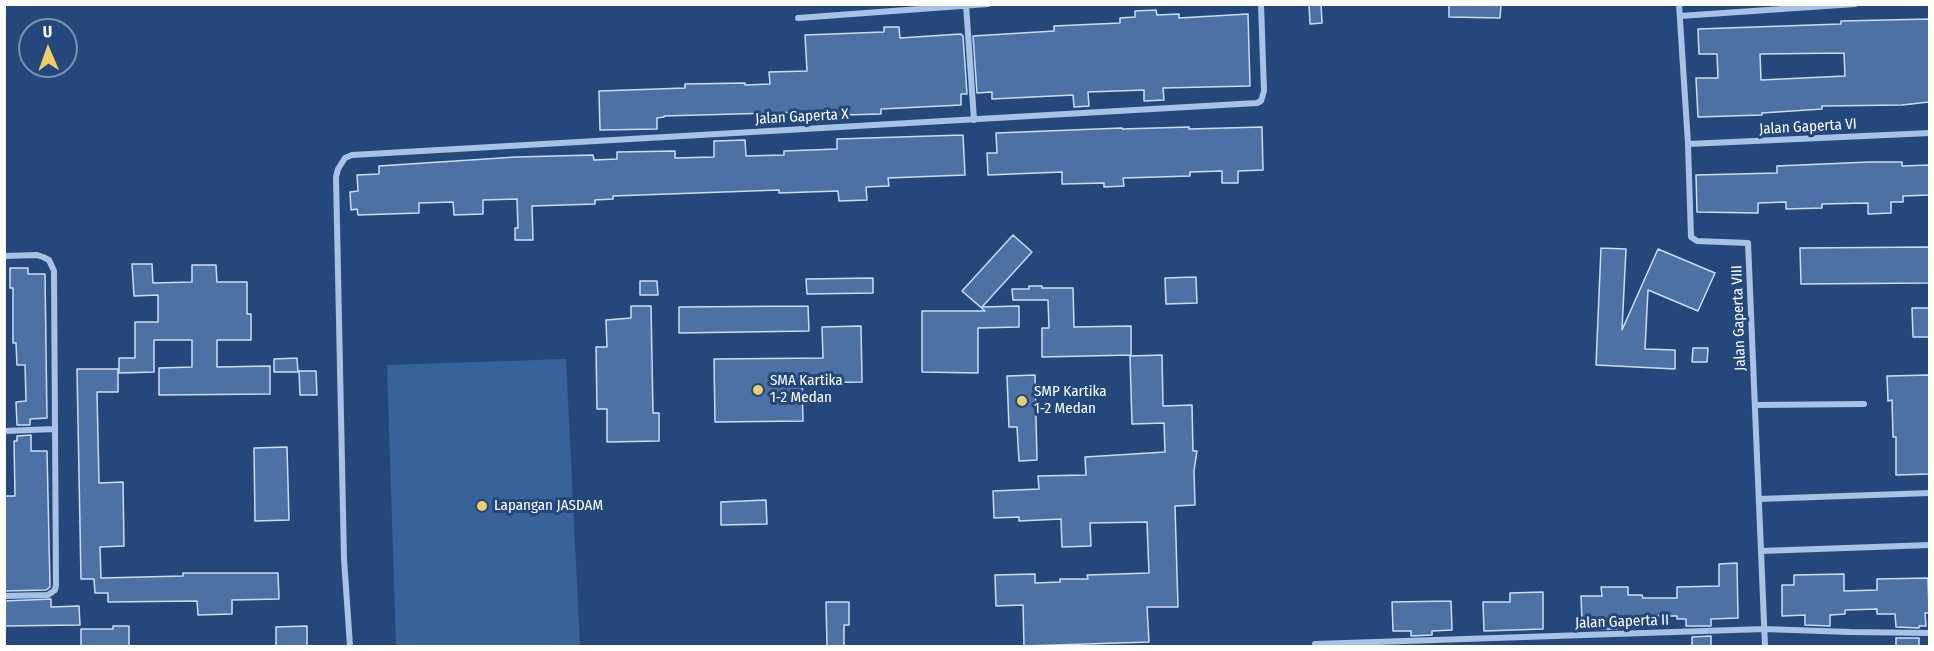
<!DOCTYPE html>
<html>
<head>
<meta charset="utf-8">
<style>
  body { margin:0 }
  #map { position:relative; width:1934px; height:651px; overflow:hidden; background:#24487c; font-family:"Fira Sans Condensed",sans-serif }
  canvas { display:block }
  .frame { position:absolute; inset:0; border:6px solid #fff; pointer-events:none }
  .north { position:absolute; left:18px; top:18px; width:60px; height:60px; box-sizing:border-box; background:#24487c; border:2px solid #7c91b0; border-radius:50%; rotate:358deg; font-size:16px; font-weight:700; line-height:24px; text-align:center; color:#fff }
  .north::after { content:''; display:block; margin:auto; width:21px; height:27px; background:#f0cc6b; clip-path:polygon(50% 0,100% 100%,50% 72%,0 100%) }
</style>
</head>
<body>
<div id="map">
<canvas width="1934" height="651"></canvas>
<div class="frame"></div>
<div class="north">U</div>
</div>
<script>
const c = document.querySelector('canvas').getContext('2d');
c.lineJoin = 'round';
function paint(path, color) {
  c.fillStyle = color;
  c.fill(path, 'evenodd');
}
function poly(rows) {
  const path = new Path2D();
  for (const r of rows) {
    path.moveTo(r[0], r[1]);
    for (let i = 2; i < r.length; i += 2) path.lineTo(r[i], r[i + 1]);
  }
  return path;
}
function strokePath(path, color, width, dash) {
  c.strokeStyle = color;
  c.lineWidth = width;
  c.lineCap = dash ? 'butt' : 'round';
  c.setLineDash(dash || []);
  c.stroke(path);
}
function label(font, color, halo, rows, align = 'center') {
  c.font = font + ' "Fira Sans Condensed",sans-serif';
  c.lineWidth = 6;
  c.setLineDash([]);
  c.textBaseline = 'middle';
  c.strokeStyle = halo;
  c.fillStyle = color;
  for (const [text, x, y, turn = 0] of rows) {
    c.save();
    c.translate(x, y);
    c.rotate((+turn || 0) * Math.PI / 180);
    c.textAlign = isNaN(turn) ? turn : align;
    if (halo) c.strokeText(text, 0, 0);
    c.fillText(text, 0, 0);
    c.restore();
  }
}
const green = poly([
  [566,359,580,646,396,646,387,365]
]);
const building = poly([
  [1309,4,1321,4,1322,23,1310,24,1309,4],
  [1449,4,1501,4,1500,18,1449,17,1449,4],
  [1156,10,1157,15,1179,14,1179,18,1248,14,1250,86,1163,88,1164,100,1144,101,1144,90,1088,92,1089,106,1074,107,1073,95,992,99,992,92,977,93,973,36,1054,31,1054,26,1120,23,1120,18,1135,17,1135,11,1156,10],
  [1929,19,1929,102,1902,105,1822,106,1822,109,1762,113,1762,115,1698,117,1696,78,1718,78,1717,54,1699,54,1698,29,1841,24,1841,21,1929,19],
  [1844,53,1845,76,1761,80,1760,54,1844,53],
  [884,27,899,27,900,38,961,34,963,36,967,94,961,94,961,105,881,109,881,114,807,116,807,112,664,116,664,117,657,118,657,129,600,130,599,91,685,88,685,84,745,83,745,85,770,84,769,72,807,71,805,35,884,32,884,27],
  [1189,127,1189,129,1262,127,1263,170,1238,171,1238,183,1222,183,1222,171,1190,172,1190,176,1123,178,1124,186,1104,187,1104,183,1062,184,1062,172,988,175,987,153,997,153,996,133,1122,128,1122,129,1189,127],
  [963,135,965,175,888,178,889,186,866,187,867,200,839,201,838,191,779,193,779,190,613,196,613,199,595,200,595,204,532,206,533,240,515,240,515,228,518,228,517,199,483,200,483,214,454,215,453,202,419,203,419,213,358,215,357,209,351,210,350,192,358,191,357,175,379,174,379,166,516,157,593,155,594,160,617,159,617,152,675,151,675,158,714,157,714,141,745,140,746,156,784,155,784,151,837,149,837,139,963,135],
  [1869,162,1902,162,1902,166,1929,165,1929,195,1903,196,1903,202,1891,202,1891,213,1868,214,1868,203,1822,204,1822,208,1786,209,1786,202,1758,203,1758,213,1697,212,1696,175,1777,173,1777,166,1869,162],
  [1013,235,1032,252,982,307,1019,306,1019,327,978,328,978,373,922,372,922,311,985,311,962,291,1013,235],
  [1929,247,1929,283,1801,284,1800,248,1929,247],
  [1601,248,1626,249,1622,330,1658,249,1715,273,1698,311,1648,290,1645,349,1675,350,1675,369,1596,365,1601,248],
  [132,264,152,264,153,283,192,282,192,265,216,265,217,282,247,282,247,314,251,314,251,340,217,340,217,367,270,366,270,394,159,395,159,368,192,367,192,340,154,340,154,372,119,373,119,358,135,358,135,322,158,322,158,295,134,296,132,264],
  [10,268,28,268,28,274,45,274,47,418,30,419,30,425,17,425,16,402,26,401,25,365,17,365,16,343,13,343,13,288,10,288,10,268],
  [1196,277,1197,303,1166,304,1165,278,1196,277],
  [873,278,873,293,807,294,806,279,873,278],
  [640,281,657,281,658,295,640,295,640,281],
  [1029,286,1042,286,1042,288,1073,288,1074,327,1131,326,1131,355,1042,357,1042,328,1049,328,1048,300,1013,300,1012,289,1029,289,1029,286],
  [631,306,651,306,653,413,659,413,659,441,607,442,607,409,597,409,596,347,607,347,606,320,631,318,631,306],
  [808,306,809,331,679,333,679,307,808,306],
  [1912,308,1929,308,1929,337,1913,337,1912,308],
  [861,326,862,382,802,383,803,421,715,422,714,359,823,358,822,327,861,326],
  [1693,348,1708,348,1707,362,1692,362,1693,348],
  [1162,355,1163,406,1192,405,1193,451,1197,451,1194,471,1195,505,1175,506,1178,607,1147,607,1149,642,1024,646,1023,605,996,606,995,575,1035,574,1035,583,1060,582,1060,579,1088,579,1087,575,1149,573,1147,522,1090,523,1091,546,1062,547,1061,519,1019,521,1019,517,994,518,993,491,1039,489,1038,476,1086,475,1085,457,1165,452,1164,423,1132,424,1130,356,1162,355],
  [297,358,298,372,274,372,274,359,297,358],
  [77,369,118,369,118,392,97,392,99,483,123,482,124,546,100,547,101,578,183,576,183,573,278,573,279,599,232,600,232,614,198,615,197,601,108,602,108,593,95,593,94,579,81,579,77,369],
  [299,371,316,371,317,395,300,395,299,371],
  [1035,375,1037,460,1019,461,1017,427,1009,427,1007,376,1035,375],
  [1929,375,1929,474,1896,475,1896,437,1893,437,1892,400,1888,401,1887,376,1929,375],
  [31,435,31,451,47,451,50,587,46,590,4,591,4,496,15,496,14,441,17,441,17,436,31,435],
  [287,447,289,520,255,521,254,448,287,447],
  [766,500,767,524,721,525,721,502,766,500],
  [1737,563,1738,618,1711,619,1711,626,1686,626,1686,619,1677,619,1677,616,1643,616,1643,621,1617,621,1617,629,1596,629,1596,622,1582,622,1581,596,1602,596,1601,587,1628,587,1628,595,1642,595,1643,598,1677,598,1677,587,1719,586,1719,564,1737,563],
  [1844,574,1844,591,1877,590,1877,579,1928,578,1929,613,1925,613,1926,626,1919,626,1919,628,1896,627,1895,614,1877,614,1877,609,1845,610,1845,614,1830,615,1830,626,1805,625,1805,615,1782,616,1782,585,1794,585,1794,575,1844,574],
  [1543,592,1543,629,1484,631,1483,602,1510,602,1510,593,1543,592],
  [51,599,51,607,79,606,80,625,4,626,4,601,51,599],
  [1451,601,1452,630,1432,631,1432,635,1411,636,1411,631,1393,631,1392,602,1451,601],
  [826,602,849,602,849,625,844,625,844,646,827,646,826,602],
  [113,626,129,626,129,646,81,646,81,629,113,629,113,626],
  [307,626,307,646,276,646,276,627,307,626],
  [1711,636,1711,646,1692,646,1692,637,1711,636],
  [1896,638,1919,638,1919,646,1896,646,1896,638]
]);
const street = poly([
  [966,4,974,120],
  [1679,4,1688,144,1691,237,1697,241,1748,243,1765,646],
  [1680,16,1855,4],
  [798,18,988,4],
  [1688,144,1930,133],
  [4,256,37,255,43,257,49,260,54,271,56,585,55,590,48,595,4,596],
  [1755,405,1864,404],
  [4,431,55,429],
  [1759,499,1930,493],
  [1761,551,1930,545],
  [1315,644,1764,629,1850,632,1930,633],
  [350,646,344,559,336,177,338,169,345,158,352,155,1257,103,1261,101,1264,91,1261,4]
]);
const markers = [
  [758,390,6,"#f0cc6b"],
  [1022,401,6,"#f0cc6b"],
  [482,506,6,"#f0cc6b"]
];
const streetNames = [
  ["Jalan Gaperta X",802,117,-3],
  ["Jalan Gaperta VI",1808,127,-3],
  ["Jalan Gaperta VIII",1739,318,-92],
  ["Jalan Gaperta II",1622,622,-2]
];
const poiNames = [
  ["SMA Kartika",770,381],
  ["1-2 Medan",770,398],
  ["SMP Kartika",1034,392],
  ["1-2 Medan",1034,409],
  ["Lapangan JASDAM",494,506]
];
paint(green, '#37629a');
paint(building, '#4c72a5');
strokePath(building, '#cbddf4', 1.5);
strokePath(street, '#a8c2e5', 6);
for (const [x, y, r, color] of markers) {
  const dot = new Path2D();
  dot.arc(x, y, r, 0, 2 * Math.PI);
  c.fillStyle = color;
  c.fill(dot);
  strokePath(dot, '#24487c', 2);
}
label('15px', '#fff', '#24487c', streetNames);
label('15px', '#fff', '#24487c', poiNames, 'left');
</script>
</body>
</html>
